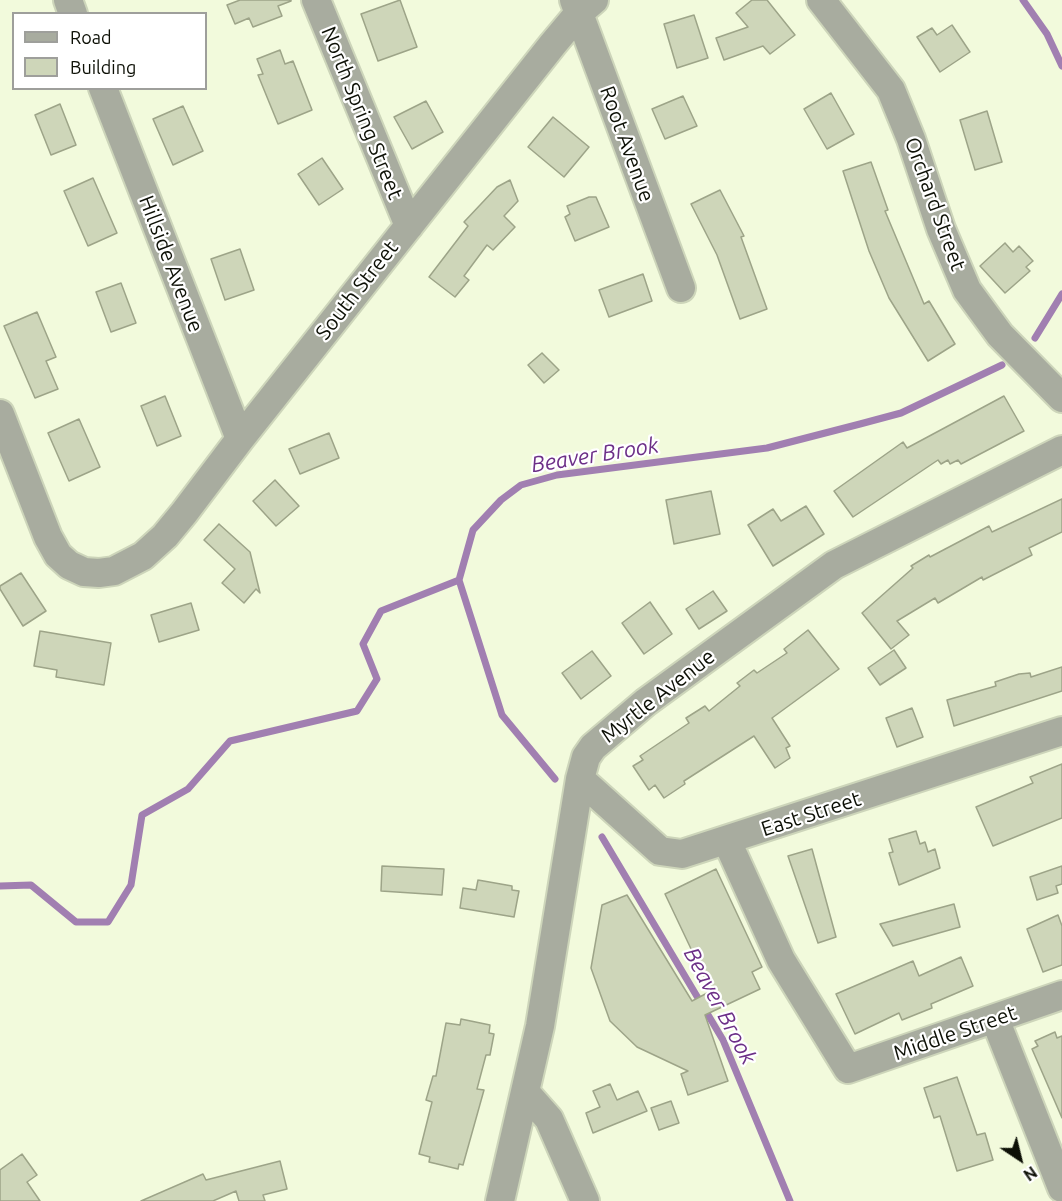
<!DOCTYPE html>
<html>
<head>
<meta charset="utf-8">
<style>
  body { margin:0 }
  #map { position:relative; width:1062px; height:1201px; overflow:hidden; background:#f2fadc; font-family:Ubuntu,sans-serif }
  canvas { display:block }
  .legend { position:absolute; left:12px; top:12px; width:195px; height:78px; box-sizing:border-box; background:#fff; border:2px solid #9e9f9b; margin:0; padding:8px 10px; list-style:none; font-size:18px; color:#0d1006 }
  .legend li { display:flex; align-items:center; gap:12px; height:30px }
  .legend b { width:30px; border:2px solid #9e9f9b }
  .north { position:absolute; left:990px; top:1129px; width:60px; height:60px; -webkit-text-stroke:4px #fff; paint-order:stroke; rotate:145deg; font-size:16px; font-weight:700; line-height:24px; text-align:center; color:#0d1006 }
  .north::after { content:''; display:block; margin:auto; width:21px; height:27px; background:#0d1006; clip-path:polygon(50% 0,100% 100%,50% 72%,0 100%) }
</style>
</head>
<body>
<div id="map">
<canvas width="1062" height="1201"></canvas>
<ul class="legend">
<li><b style="height:8px;background:#a8ac9f"></b>Road</li>
<li><b style="height:16px;background:#ced6b9"></b>Building</li>
</ul>
<div class="north">N</div>
</div>
<script>
const c = document.querySelector('canvas').getContext('2d');
c.lineJoin = 'round';
function poly(rows) {
  const path = new Path2D();
  for (const r of rows) {
    path.moveTo(r[0], r[1]);
    for (let i = 2; i < r.length; i += 2) path.lineTo(r[i], r[i + 1]);
  }
  return path;
}
function strokePath(path, color, width, dash) {
  c.strokeStyle = color;
  c.lineWidth = width;
  c.lineCap = dash ? 'butt' : 'round';
  c.setLineDash(dash || []);
  c.stroke(path);
}
function paint(path, color) {
  c.fillStyle = color;
  c.fill(path, 'evenodd');
}
function label(font, color, halo, rows, align = 'center') {
  c.font = font + ' Ubuntu,sans-serif';
  c.lineWidth = 4.5;
  c.setLineDash([]);
  c.textBaseline = 'middle';
  c.strokeStyle = halo;
  c.fillStyle = color;
  for (const [text, x, y, turn = 0] of rows) {
    c.save();
    c.translate(x, y);
    c.rotate((+turn || 0) * Math.PI / 180);
    c.textAlign = isNaN(turn) ? turn : align;
    if (halo) c.strokeText(text, 0, 0);
    c.fillText(text, 0, 0);
    c.restore();
  }
}
const stream = poly([
  [1023,0,1047,34,1062,66],
  [1035,338,1062,294],
  [555,779,502,715,459,580,473,530,501,500,521,485,557,475,767,448,860,424,901,413,1002,365],
  [602,837,723,1040,790,1201],
  [0,886,31,885,76,922,108,922,131,885,142,815,188,789,230,741,357,711,377,679,363,644,381,611,459,580]
]);
const building = poly([
  [240,0,291,0,291,1,278,6,282,16,253,27,249,18,235,24,227,5,240,0],
  [400,0,417,47,378,61,361,14,400,0],
  [752,0,767,0,795,35,770,54,763,46,724,60,716,38,748,27,736,13,752,0],
  [694,15,708,58,677,68,664,24,694,15],
  [952,25,970,52,940,72,917,37,932,28,937,35,952,25],
  [280,50,285,64,293,61,312,110,278,124,258,75,263,74,257,59,280,50],
  [831,93,854,134,827,149,804,109,831,93],
  [683,96,697,126,665,139,652,109,683,96],
  [426,101,443,132,412,149,394,117,426,101],
  [60,104,76,145,51,155,35,115,60,104],
  [183,106,203,151,173,165,153,119,183,106],
  [987,111,1002,162,975,170,960,120,987,111],
  [553,117,589,147,564,177,528,147,553,117],
  [322,158,343,189,319,205,298,174,322,158],
  [871,162,888,210,885,211,924,304,929,301,955,344,928,361,889,298,869,251,843,171,871,162],
  [93,178,117,233,88,246,64,191,93,178],
  [510,180,518,201,504,216,515,227,493,250,487,245,464,276,469,280,455,297,429,277,468,226,464,222,497,187,510,180],
  [720,190,744,236,741,237,767,309,740,319,717,255,691,204,720,190],
  [589,197,596,197,609,227,575,241,565,217,570,214,567,206,589,197],
  [1005,243,1013,252,1019,246,1033,261,1026,267,1030,271,1005,293,980,266,1005,243],
  [240,249,254,290,225,300,211,259,240,249],
  [643,274,652,301,609,317,599,290,643,274],
  [121,283,136,323,111,332,96,292,121,283],
  [37,312,56,357,46,361,58,389,35,398,4,326,37,312],
  [542,353,559,370,544,383,528,365,542,353],
  [165,396,181,436,157,446,141,406,165,396],
  [1004,396,1024,431,961,464,958,460,950,464,948,460,941,464,938,460,853,517,834,491,903,442,907,448,1004,396],
  [79,419,100,467,69,481,48,433,79,419],
  [329,433,339,458,300,474,289,449,329,433],
  [275,480,299,506,276,526,253,501,275,480],
  [711,491,720,534,674,544,666,500,711,491],
  [1062,499,1062,532,1029,548,1032,555,983,580,982,577,938,603,935,598,897,621,909,635,891,649,862,613,913,568,911,566,929,555,930,557,989,526,992,532,1062,499],
  [806,506,824,534,773,566,748,525,773,509,781,521,806,506],
  [219,524,250,552,260,593,256,589,244,603,222,583,235,569,204,540,219,524],
  [21,573,46,611,23,626,0,589,0,586,21,573],
  [713,591,727,611,699,629,686,609,713,591],
  [650,602,672,634,644,654,622,623,650,602],
  [191,603,199,630,159,642,151,615,191,603],
  [808,630,839,669,772,718,790,746,786,748,790,758,775,768,754,736,684,781,685,784,664,798,655,785,649,790,633,766,643,760,640,756,689,723,686,718,705,706,709,711,740,686,737,683,754,670,757,673,787,653,784,649,808,630],
  [40,631,111,643,104,685,56,677,57,670,34,666,40,631],
  [894,650,906,668,880,685,868,668,894,650],
  [592,651,611,676,581,699,562,673,592,651],
  [1062,667,1062,691,954,726,947,700,996,686,995,682,1019,674,1030,673,1031,677,1062,667],
  [912,708,923,737,897,747,886,718,912,708],
  [1062,764,1062,818,993,846,976,807,1033,783,1030,777,1062,764],
  [916,831,920,844,925,842,928,852,935,849,940,868,899,885,889,853,893,852,889,839,916,831],
  [812,849,836,937,818,943,788,856,812,849],
  [382,866,444,869,442,895,381,891,382,866],
  [1062,866,1062,884,1056,886,1058,893,1037,900,1030,877,1062,866],
  [716,869,762,967,752,972,760,989,705,1015,728,1081,688,1095,681,1074,688,1071,637,1047,610,1021,591,968,602,905,627,895,692,1001,711,991,665,894,716,869],
  [478,880,512,886,512,890,519,891,514,917,460,908,463,888,476,890,478,880],
  [954,904,960,927,893,946,880,924,954,904],
  [1058,915,1062,926,1062,965,1043,972,1027,929,1058,915],
  [961,957,973,986,931,1004,932,1008,902,1020,899,1013,855,1034,836,994,913,961,919,976,961,957],
  [461,1019,490,1025,489,1033,494,1034,490,1055,486,1055,477,1089,484,1090,463,1165,459,1164,458,1169,429,1162,430,1157,419,1154,432,1102,426,1100,433,1076,436,1076,446,1023,460,1025,461,1019],
  [1055,1032,1057,1038,1062,1036,1062,1118,1032,1049,1038,1046,1035,1041,1055,1032],
  [957,1077,977,1135,985,1133,993,1160,957,1171,940,1116,934,1118,924,1088,957,1077],
  [610,1084,617,1100,638,1091,647,1111,593,1133,586,1113,600,1107,593,1091,610,1084],
  [671,1101,679,1123,659,1130,651,1108,671,1101],
  [22,1154,37,1175,27,1182,40,1201,0,1201,0,1170,22,1154],
  [280,1161,287,1189,263,1195,265,1201,239,1201,236,1191,213,1201,141,1201,203,1174,206,1180,280,1161]
]);
const minor = poly([
  [68,0,73,14],
  [316,0,409,226],
  [574,0,681,288],
  [821,0,891,90,911,139,941,229,967,290,1000,335,1062,398],
  [103,88,240,439],
  [0,414,48,537,58,555,69,565,84,572,99,573,114,571,143,556,165,536,184,513,240,439,553,44,579,13,594,0],
  [580,779,660,851,682,854,1062,731],
  [727,841,781,960,848,1069,1062,995],
  [995,1019,1062,1188],
  [526,1093,549,1119,585,1201],
  [500,1201,540,1026,580,779,586,757,593,747,646,702,834,565,1062,450]
]);
const streetNames = [
  ["North Spring Street",362,113,68],
  ["Root Avenue",627,144,70],
  ["Orchard Street",935,204,70],
  ["Hillside Avenue",171,264,69],
  ["South Street",357,290,-52],
  ["Myrtle Avenue",658,696,-38],
  ["East Street",811,814,-18],
  ["Middle Street",955,1033,-19]
];
const waterNames = [
  ["Beaver Brook",595,455,-9],
  ["Beaver Brook",720,1006,62]
];
strokePath(stream, '#a17fb1', 7);
paint(building, '#ced6b9');
strokePath(building, '#9da488', 1.5);
strokePath(minor, '#cdd5ba', 32);
strokePath(minor, '#a8ac9f', 28);
label('21px', '#0d1006', '#fff', streetNames);
label('italic 22px', '#6c2f87', '#fff', waterNames);
</script>
</body>
</html>
